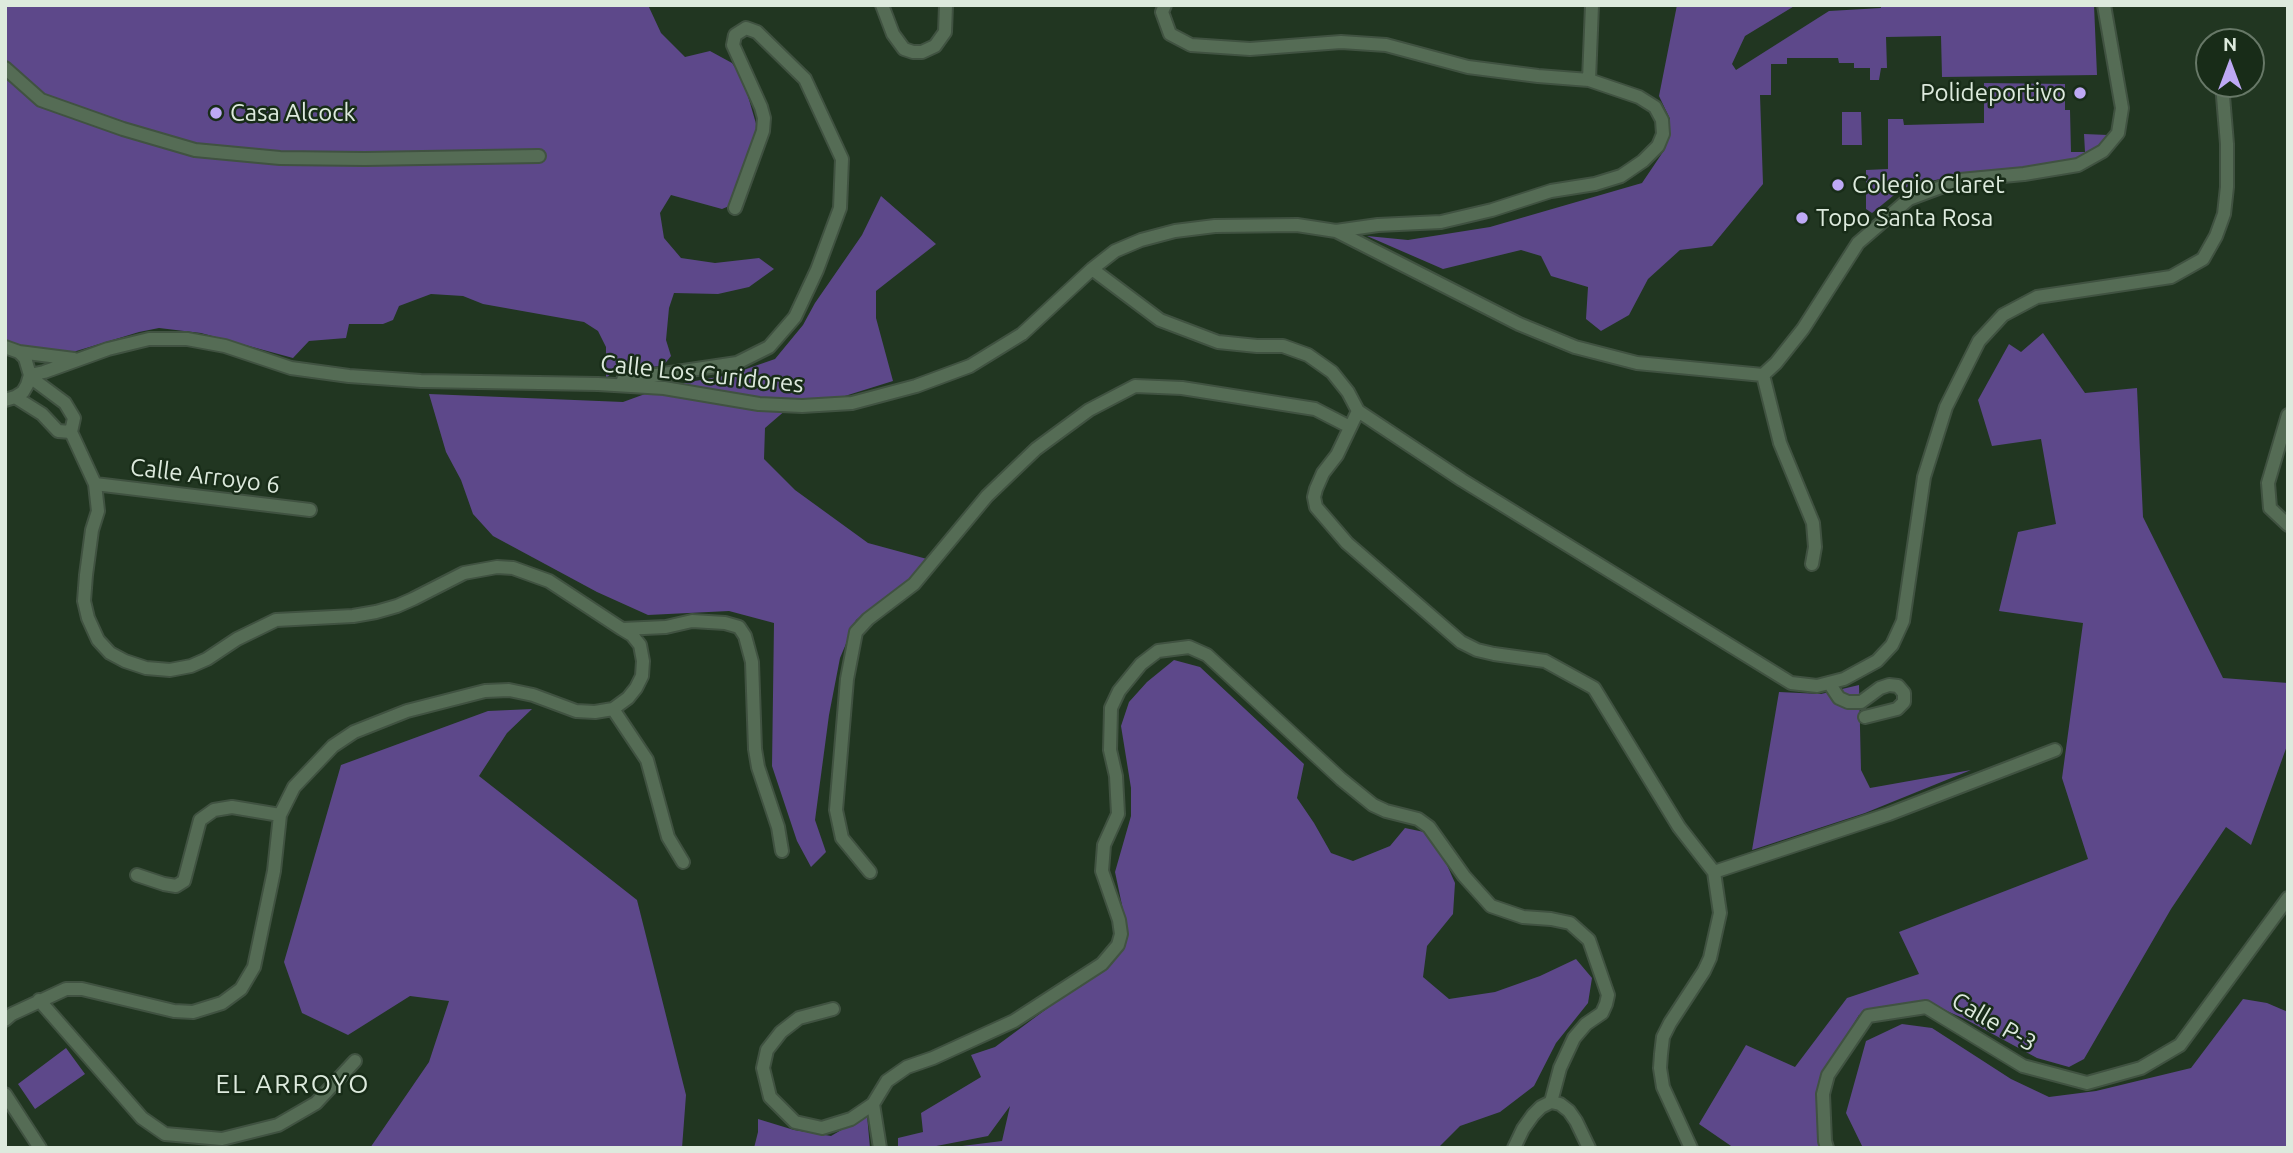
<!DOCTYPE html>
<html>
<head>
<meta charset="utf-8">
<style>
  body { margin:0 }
  #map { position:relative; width:2293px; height:1153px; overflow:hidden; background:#213621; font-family:Ubuntu,sans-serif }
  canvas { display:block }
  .frame { position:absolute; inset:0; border:7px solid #ddeadd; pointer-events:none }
  .north { position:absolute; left:2195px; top:28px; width:70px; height:70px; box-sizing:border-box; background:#182c18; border:2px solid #677867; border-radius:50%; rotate:0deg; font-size:19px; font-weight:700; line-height:28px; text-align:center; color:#ddeadd }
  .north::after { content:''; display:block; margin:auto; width:24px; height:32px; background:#bea9f5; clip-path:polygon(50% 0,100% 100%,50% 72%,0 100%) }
</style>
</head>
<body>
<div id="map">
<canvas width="2293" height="1153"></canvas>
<div class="frame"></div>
<div class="north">N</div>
</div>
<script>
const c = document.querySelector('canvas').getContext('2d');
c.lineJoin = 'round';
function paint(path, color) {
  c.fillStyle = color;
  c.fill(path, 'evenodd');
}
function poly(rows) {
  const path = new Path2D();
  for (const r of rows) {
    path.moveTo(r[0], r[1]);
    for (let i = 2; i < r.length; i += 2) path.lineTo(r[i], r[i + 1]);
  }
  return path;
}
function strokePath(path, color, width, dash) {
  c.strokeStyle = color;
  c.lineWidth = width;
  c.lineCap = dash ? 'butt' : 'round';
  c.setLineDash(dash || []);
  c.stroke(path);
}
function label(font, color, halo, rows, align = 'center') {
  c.font = font + ' Ubuntu,sans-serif';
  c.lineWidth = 5;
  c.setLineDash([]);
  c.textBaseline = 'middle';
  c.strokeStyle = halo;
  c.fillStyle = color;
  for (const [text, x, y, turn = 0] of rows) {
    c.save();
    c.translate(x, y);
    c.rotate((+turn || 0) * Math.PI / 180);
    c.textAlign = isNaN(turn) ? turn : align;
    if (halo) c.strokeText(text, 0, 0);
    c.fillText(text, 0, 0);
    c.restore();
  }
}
const green = poly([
  [5,5,648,5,661,33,685,57,710,51,732,63,743,79,757,127,756,147,739,202,722,209,671,195,660,213,664,238,681,258,715,263,759,258,774,269,749,287,718,294,674,293,669,308,666,340,671,356,663,366,647,367,633,372,611,374,606,378,606,347,598,331,584,322,483,304,463,296,431,294,399,306,393,320,383,324,349,324,346,338,309,341,293,358,201,333,159,328,139,332,73,352,34,351,5,344],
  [1677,5,1796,5,1745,36,1732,64,1736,70,1829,11,1881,8,1881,5,2094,5,2097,75,1942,77,1941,36,1886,37,1887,68,1881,68,1879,80,1870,80,1870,68,1854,68,1854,63,1839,63,1838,58,1787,58,1787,64,1771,64,1771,95,1760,95,1763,184,1712,246,1680,250,1648,279,1629,315,1601,331,1586,319,1588,287,1551,276,1541,256,1521,250,1443,269,1367,236,1408,240,1490,227,1642,183,1665,149,1670,119,1659,96],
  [1984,83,2065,84,2065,110,2070,110,2071,152,2085,152,2084,134,2108,135,2091,160,1953,176,1909,186,1899,191,1872,213,1866,209,1866,170,1888,169,1888,119,1903,119,1904,125,1984,123],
  [1842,112,1861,112,1862,145,1842,145],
  [881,196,936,244,876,291,876,318,893,381,832,400,794,403,765,428,764,459,795,490,868,543,938,562,889,594,856,620,840,658,829,715,815,820,826,852,811,867,797,841,772,766,774,623,729,611,648,615,597,592,493,536,473,514,461,480,446,452,429,394,623,402,667,386,729,375,775,359,803,325,815,303,862,235],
  [2043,333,2085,393,2137,388,2143,517,2223,678,2288,683,2288,743,2251,845,2226,827,2171,909,2084,1059,2069,1067,2037,1058,1965,1019,1924,1001,1859,1015,1821,1078,1824,1148,1734,1148,1699,1124,1746,1045,1795,1067,1847,998,1919,974,1899,932,2088,859,2062,778,2083,623,1999,611,2018,532,2056,524,2041,439,1992,446,1978,400,2009,344,2021,352],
  [1174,660,1200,667,1304,764,1297,798,1314,823,1331,853,1353,861,1390,846,1405,828,1424,832,1439,847,1455,883,1453,914,1427,946,1423,977,1449,999,1495,992,1540,976,1576,959,1592,978,1588,1003,1556,1043,1534,1086,1500,1112,1460,1126,1438,1148,946,1148,1002,1141,1010,1106,988,1136,926,1148,898,1148,898,1138,923,1132,921,1113,981,1077,971,1055,995,1047,1110,962,1127,929,1115,872,1131,816,1131,788,1121,726,1129,702,1147,682],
  [1859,685,1861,770,1870,788,1971,770,1865,813,1752,850,1779,692,1821,694],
  [532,709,507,733,479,776,637,900,686,1095,682,1148,370,1148,429,1062,449,1001,410,996,348,1035,302,1013,284,962,341,765,488,711],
  [2243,999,2267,1003,2288,1012,2288,1148,1863,1148,1846,1113,1866,1041,1902,1024,1932,1028,2011,1079,2049,1097,2096,1091,2191,1068],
  [66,1048,85,1074,35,1109,18,1084],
  [867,1115,870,1148,754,1148,758,1132,758,1119,794,1130,831,1136]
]);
const minor = poly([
  [882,5,893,34,904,49,913,52,922,52,935,46,945,32,946,5],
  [5,68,41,100,123,129,195,150,280,158,365,159,539,156],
  [1589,80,1592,5],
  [1336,231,1519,324,1575,347,1637,363,1763,375,1776,363,1803,329,1858,243,1909,199,1960,180,2024,174,2078,165,2103,151,2118,133,2122,108,2104,5],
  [1092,269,1160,320,1218,342,1257,346,1283,346,1308,355,1332,372,1348,392,1358,411,1462,480,1791,683,1817,686,1844,679,1877,661,1892,645,1903,621,1924,477,1946,407,1979,341,2003,315,2037,297,2171,277,2203,259,2216,236,2224,214,2227,187,2227,144,2222,84],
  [5,347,19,352,25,358,30,375,27,385,23,392,15,397,5,400],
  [19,352,74,359],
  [30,375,44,372,108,349,149,339,187,339,225,346,291,368,349,376,421,381,598,384,664,388,759,404,802,406,852,403,916,386,970,366,1022,334,1092,269,1115,251,1141,240,1175,231,1215,226,1297,225,1336,231,1378,225,1441,222,1492,210,1551,191,1595,184,1621,176,1643,161,1658,146,1663,134,1662,120,1655,107,1639,97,1589,80,1538,76,1468,67,1386,45,1341,42,1250,49,1191,45,1170,34,1162,12,1165,5],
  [1763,375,1780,443,1813,523,1815,547,1812,564],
  [623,380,737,363,769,347,795,317,817,270,840,208,842,159,805,79,757,32,746,28,735,35,733,45,761,107,764,118,763,131,735,208],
  [15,397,42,414,58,431,71,432],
  [1358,411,1337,455,1323,473,1316,489,1314,497,1316,507,1347,543,1461,642,1477,650,1494,654,1545,661,1594,688,1679,827,1714,872,1720,913,1710,958,1704,971,1670,1023,1663,1037,1661,1054,1660,1068,1663,1087,1691,1148],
  [2288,415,2268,483,2270,508,2288,525],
  [95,484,310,510],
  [622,629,666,627,692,621,725,623,739,627,745,636,752,662,755,749,758,767,778,827,782,851],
  [1829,683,1839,698,1848,702,1861,702,1880,688,1889,685,1898,686,1904,693,1904,702,1897,709,1865,717],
  [613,709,647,760,668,837,683,862],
  [870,872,842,838,836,810,847,679,856,632,868,619,914,584,987,496,1036,449,1089,410,1135,386,1182,388,1315,409,1350,427],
  [1714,872,1889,814,2055,750],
  [137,875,164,884,176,886,184,881,200,820,214,810,232,807,280,815],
  [39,1000,142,1118,165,1134,222,1139,278,1125,316,1103,355,1061],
  [833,1009,799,1018,781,1032,767,1050,763,1068,770,1097,795,1122,822,1128,851,1119,873,1104,887,1081,907,1067,933,1058,1014,1021,1102,964,1118,945,1121,934,1119,920,1102,871,1104,845,1118,814,1116,776,1110,750,1111,708,1119,691,1141,664,1158,651,1189,647,1207,655,1341,779,1373,805,1386,811,1418,819,1429,827,1464,876,1491,906,1523,917,1551,919,1570,923,1589,940,1608,995,1606,1004,1602,1013,1586,1024,1574,1038,1560,1068,1551,1102],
  [5,1020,12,1014,66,989,82,989,174,1011,193,1012,222,1003,241,989,254,967,274,871,280,815,294,787,333,746,354,732,407,711,485,691,509,690,533,695,576,711,595,712,613,709,628,698,636,688,642,676,643,661,640,645,632,635,622,629,549,581,513,568,497,567,464,573,413,599,397,606,376,612,353,616,276,620,237,639,207,659,191,666,170,670,146,668,125,661,110,653,98,640,88,618,84,601,86,575,92,530,98,511,95,484,71,432,74,418,65,403,30,377],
  [5,1094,40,1148],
  [1551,1102,1560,1104,1569,1111,1576,1121,1589,1148],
  [873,1104,880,1148],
  [1514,1148,1523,1129,1533,1115,1541,1107,1551,1102],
  [1827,1148,1825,1141,1823,1094,1828,1075,1868,1016,1926,1007,2023,1066,2087,1083,2141,1068,2180,1045,2288,898]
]);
const markers = [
  [2080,93,7,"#bea9f5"],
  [216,113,7,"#bea9f5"],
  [1838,185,7,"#bea9f5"],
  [1802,218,7,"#bea9f5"]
];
const poiNames = [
  ["Polideportivo",2066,93,"right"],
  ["Casa Alcock",230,113],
  ["Colegio Claret",1852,185],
  ["Topo Santa Rosa",1816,218]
];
const streetNames = [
  ["Calle Los Curidores",702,374,6],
  ["Calle Arroyo 6",205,476,7],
  ["Calle P-3",1994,1022,30]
];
const neighbourhoodNames = [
  ["EL ARROYO",293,1084]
];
paint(green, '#5d488a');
strokePath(minor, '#405241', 16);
strokePath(minor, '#556c55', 12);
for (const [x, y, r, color] of markers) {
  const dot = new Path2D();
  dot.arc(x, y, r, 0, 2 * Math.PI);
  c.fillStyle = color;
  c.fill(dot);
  strokePath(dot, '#182c18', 2.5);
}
label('24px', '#ddeadd', '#182c18', poiNames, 'left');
label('24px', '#ddeadd', '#182c18', streetNames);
c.letterSpacing = '2px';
label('26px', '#ddeadd', '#182c18', neighbourhoodNames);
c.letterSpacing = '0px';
</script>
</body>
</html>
